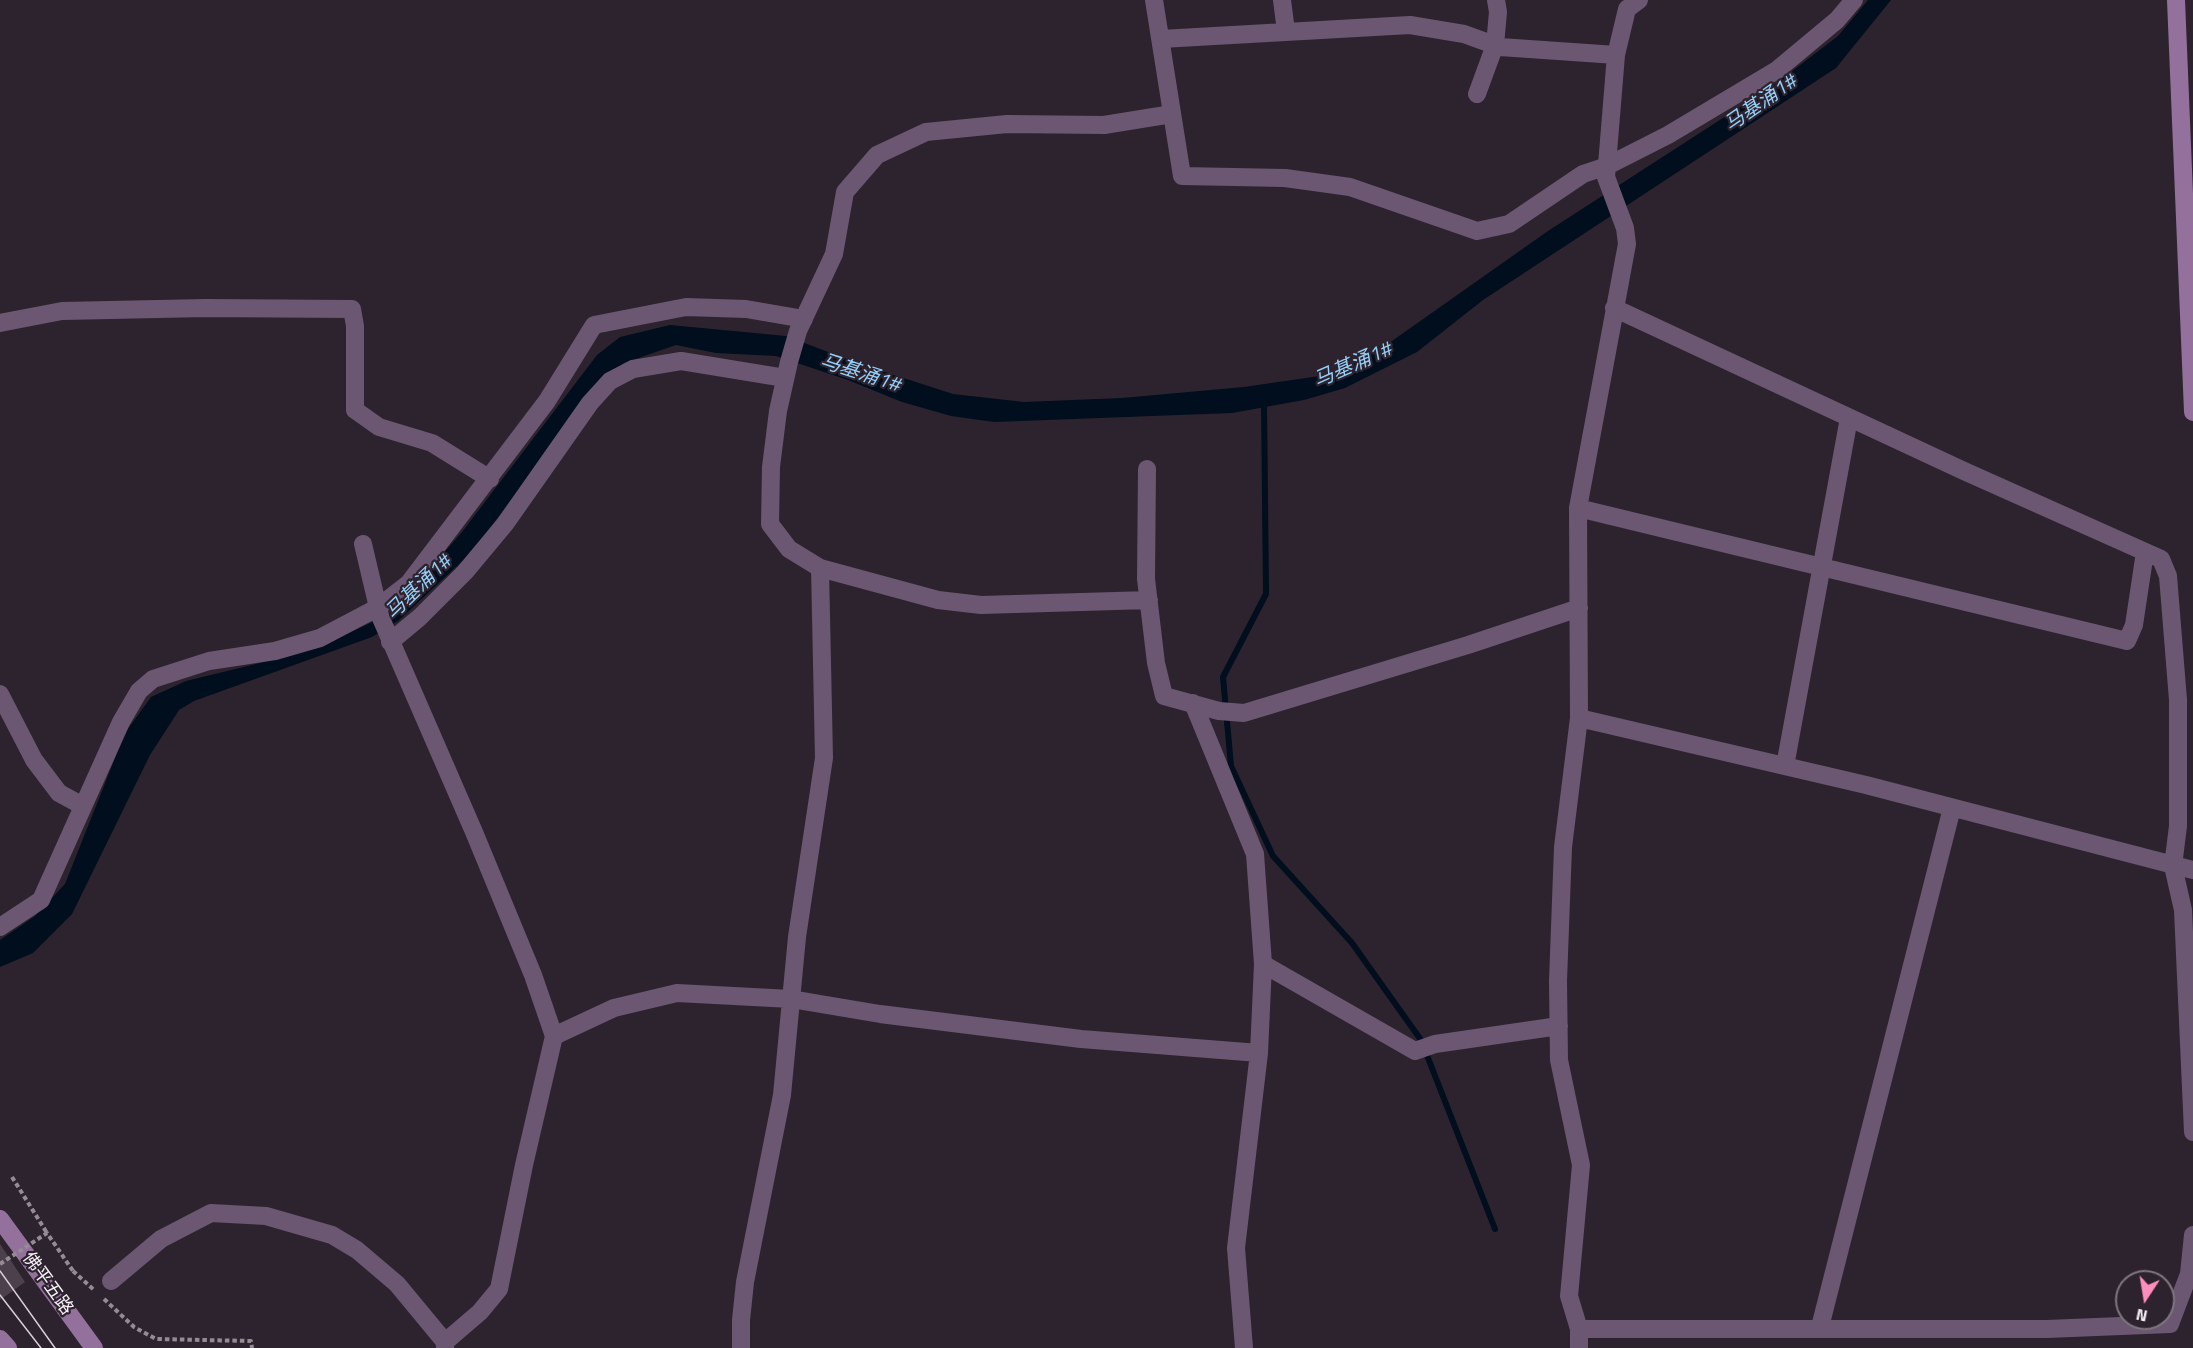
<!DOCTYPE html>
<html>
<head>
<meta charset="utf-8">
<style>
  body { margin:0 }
  #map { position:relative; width:2193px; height:1348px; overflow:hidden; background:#2d232e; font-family:"Titillium Web",sans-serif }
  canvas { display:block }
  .north { position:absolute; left:2115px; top:1270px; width:60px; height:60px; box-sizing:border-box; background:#2d232e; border:2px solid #7e757e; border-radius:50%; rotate:192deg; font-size:16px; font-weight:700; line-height:24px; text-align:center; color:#f7f0f7 }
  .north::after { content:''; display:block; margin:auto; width:21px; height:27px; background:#fe8ebd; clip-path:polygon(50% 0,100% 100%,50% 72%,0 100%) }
</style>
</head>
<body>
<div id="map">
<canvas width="2193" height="1348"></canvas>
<div class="north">N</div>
</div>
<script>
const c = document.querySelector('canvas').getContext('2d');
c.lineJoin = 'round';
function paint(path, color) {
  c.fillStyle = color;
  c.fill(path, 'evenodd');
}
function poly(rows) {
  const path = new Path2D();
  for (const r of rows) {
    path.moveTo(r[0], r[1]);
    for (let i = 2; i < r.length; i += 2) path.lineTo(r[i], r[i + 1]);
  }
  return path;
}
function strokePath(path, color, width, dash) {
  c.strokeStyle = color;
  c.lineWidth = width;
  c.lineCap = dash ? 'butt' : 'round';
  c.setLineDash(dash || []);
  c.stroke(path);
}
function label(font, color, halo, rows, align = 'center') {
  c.font = font + ' "Titillium Web","Noto Sans SC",sans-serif';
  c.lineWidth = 4.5;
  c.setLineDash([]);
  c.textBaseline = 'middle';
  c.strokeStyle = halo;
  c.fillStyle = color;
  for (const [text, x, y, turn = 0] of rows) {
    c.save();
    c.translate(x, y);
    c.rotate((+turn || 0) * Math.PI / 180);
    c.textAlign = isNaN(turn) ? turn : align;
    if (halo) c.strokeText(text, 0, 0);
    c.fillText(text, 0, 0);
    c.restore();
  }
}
const water = poly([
  [1868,0,1891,0,1836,68,1483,300,1417,352,1345,388,1304,400,1232,413,994,422,951,416,902,402,848,380,776,356,716,353,676,345,624,363,599,383,471,553,398,621,372,637,194,701,179,710,150,755,72,914,33,953,0,967,0,940,35,916,65,884,125,733,151,697,186,681,264,662,342,636,390,614,462,532,597,355,620,337,670,325,786,336,857,363,953,394,1024,402,1122,398,1244,387,1333,374,1382,348,1548,231,1774,85,1838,36]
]);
const stream = poly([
  [1264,402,1266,594,1223,677,1231,766,1273,856,1352,943,1421,1040,1495,1229]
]);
const building = poly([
  [0,1244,25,1282,0,1300]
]);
const path = poly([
  [12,1177,47,1233],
  [73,1271,94,1290],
  [104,1299,134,1327,156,1339,251,1341,252,1348]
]);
const street = poly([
  [1154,0,1182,176,1285,178,1350,187,1477,231,1509,224,1583,174,1607,166,1668,135,1777,70,1837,20,1854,0],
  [1282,0,1286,31],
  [1161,39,1410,25,1464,34,1500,47,1616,55],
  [1477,94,1495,45,1498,12,1496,0],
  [1614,308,1964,471,2161,559,2168,576,2178,700,2178,826,2173,866,2183,910,2193,1132],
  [0,323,62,311,206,308,352,309,355,326,355,410,379,427,432,443,490,479],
  [1147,469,1146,579,1156,663,1164,696,1219,711,1244,713,1468,645,1579,608],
  [1578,508,2127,641,2134,625,2145,552],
  [363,544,380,616,474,832,533,975,554,1036,524,1165,499,1289,480,1312,445,1342,445,1348],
  [1149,600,981,605,938,600,820,568,789,549,770,524,771,467,778,411,789,362,798,331,834,254,845,192,877,155,926,132,1007,124,1104,125,1172,114],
  [390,642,420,617,465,572,505,524,590,403,610,381,633,369,681,361,785,378],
  [0,694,34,760,59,793,83,806],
  [1193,703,1255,854,1263,964,1259,1053,1236,1248,1244,1348],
  [1579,718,1866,785,2193,870],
  [1785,766,1849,418],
  [0,927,41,900,121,722,139,691,153,679,209,661,275,651,320,638,377,608,409,583,547,401,594,325,686,307,746,309,804,319],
  [1263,964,1415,1051,1435,1044,1559,1026],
  [554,1036,614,1008,677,993,791,999,880,1014,1081,1039,1259,1053],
  [111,1281,161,1239,211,1213,266,1216,332,1235,357,1250,397,1284,445,1342],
  [1820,1327,1952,808],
  [1579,1329,2047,1329,2170,1324,2189,1274,2193,1235],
  [741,1348,741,1320,745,1282,782,1095,797,937,824,758,820,568],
  [1579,1348,1579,1329,1569,1296,1581,1165,1559,1060,1558,981,1563,847,1579,718,1578,508,1627,244,1625,228,1606,177,1616,55,1627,9,1639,0]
]);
const secondary = poly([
  [2176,0,2193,412],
  [0,1219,94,1348],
  [0,1339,8,1348]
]);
const tram = poly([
  [0,1271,55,1348],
  [0,1295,41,1348]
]);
const pathBridge = poly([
  [0,1264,47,1233,73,1271]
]);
const streetNames = [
  ["佛平五路",47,1284,54]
];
const waterNames = [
  ["马基涌1#",1761,104,-35],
  ["马基涌1#",1353,366,-24],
  ["马基涌1#",860,374,18],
  ["马基涌1#",419,588,-44]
];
paint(water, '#000e1d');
strokePath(stream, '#000e1d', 6);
paint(building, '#4b404c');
strokePath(path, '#948c95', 4, [4.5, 3]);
strokePath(street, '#6c5772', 18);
strokePath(secondary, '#94719d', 18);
strokePath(tram, '#d7d0d7', 1.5);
strokePath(pathBridge, '#948c95', 4, [4.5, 3]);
label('18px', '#f7f0f7', '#2d232e', streetNames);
label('italic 20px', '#95cff8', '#2d232e', waterNames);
</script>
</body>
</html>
